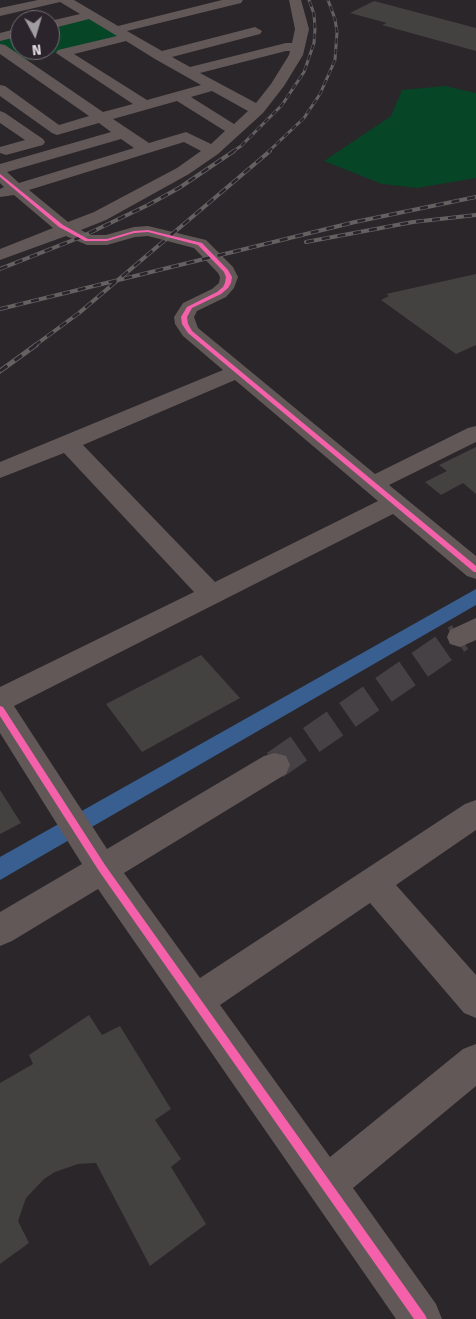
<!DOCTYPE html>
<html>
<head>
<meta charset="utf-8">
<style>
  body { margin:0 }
  #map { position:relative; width:476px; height:1319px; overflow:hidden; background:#2a262a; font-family:"Fira Sans",sans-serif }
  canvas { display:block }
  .north { position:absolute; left:10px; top:10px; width:50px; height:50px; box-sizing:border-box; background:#2c242c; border:1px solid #746d74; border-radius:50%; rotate:174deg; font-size:14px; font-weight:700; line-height:20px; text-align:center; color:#e0dbe0 }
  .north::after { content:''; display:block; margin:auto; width:18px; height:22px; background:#a09ca0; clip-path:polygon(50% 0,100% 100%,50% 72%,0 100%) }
</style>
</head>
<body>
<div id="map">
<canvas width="476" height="1319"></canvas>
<div class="north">N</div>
</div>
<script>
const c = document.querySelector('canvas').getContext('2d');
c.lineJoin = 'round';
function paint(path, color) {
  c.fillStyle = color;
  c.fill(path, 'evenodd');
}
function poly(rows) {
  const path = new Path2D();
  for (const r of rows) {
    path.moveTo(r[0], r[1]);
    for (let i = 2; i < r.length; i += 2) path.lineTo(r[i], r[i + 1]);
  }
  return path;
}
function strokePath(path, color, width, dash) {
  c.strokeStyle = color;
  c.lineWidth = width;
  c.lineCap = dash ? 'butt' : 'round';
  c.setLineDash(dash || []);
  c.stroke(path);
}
const green = poly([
  [91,18,120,36,23,61,0,46,0,39,20,35,20,50,50,50,50,27],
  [445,86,476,93,476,178,417,188,382,184,324,161,391,116,402,90]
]);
const water = poly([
  [476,589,476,605,0,880,0,857]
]);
const building = poly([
  [374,1,476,28,476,51,382,25,387,23,350,13],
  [476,274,476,345,456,354,381,300,389,296,386,294],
  [476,447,476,494,463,483,441,495,425,482,447,471,439,465],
  [201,655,240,698,142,752,106,704],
  [0,790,21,823,0,834],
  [89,1015,102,1035,120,1026,171,1109,155,1120,181,1159,171,1167,206,1224,150,1266,96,1163,78,1164,55,1172,44,1179,26,1198,18,1221,29,1243,0,1264,0,1083,33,1064,29,1055]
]);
const minorTunnel = poly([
  [275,765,460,637]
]);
const minor = poly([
  [38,0,74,0,118,26,222,0,243,0,241,3,127,31,162,51,255,27,262,31,260,34,172,57,190,67,286,43,292,43,295,29,289,0,301,0,309,29,303,55,284,86,263,113,218,154,189,174,106,220,81,230,90,235,106,235,134,227,148,226,206,240,233,267,238,277,234,288,226,297,197,311,194,317,198,328,375,474,468,428,476,426,476,442,389,485,476,556,476,579,467,576,393,514,14,706,107,849,264,756,275,753,286,756,290,765,286,774,124,873,200,978,465,804,476,800,476,830,396,885,476,975,476,1018,464,1013,370,903,220,1005,330,1157,463,1049,476,1044,476,1086,353,1188,436,1304,442,1319,396,1319,98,889,12,941,0,946,0,912,82,864,0,733,0,687,194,592,64,453,0,478,0,462,223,370,183,336,175,324,174,317,183,303,212,289,219,283,220,277,218,273,194,248,148,236,135,237,107,245,87,245,66,236,0,260,0,249,53,228,14,195,0,197,0,189,4,187,0,183,0,164,111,132,99,123,57,135,52,133,0,96,0,85,5,86,59,125,89,116,0,54,0,44,5,45,103,112,133,104,56,53,58,50,117,36,89,19,50,29,50,21,80,14,60,2,0,16,0,8,38,0],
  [126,41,155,59,201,85,147,100,74,54,126,41],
  [286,51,290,51,289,55,271,84,256,103,200,73,286,51],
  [212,91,248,111,234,124,191,97,212,91],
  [177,101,225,131,211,144,186,132,149,143,113,119,177,101],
  [121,139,134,148,19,183,7,172,121,139],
  [184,142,201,151,177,168,94,212,68,222,29,190,184,142],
  [235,380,378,501,215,582,83,445,235,380],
  [20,28,20,36,0,41,0,33,20,28],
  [0,111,5,113,43,139,45,142,43,145,6,155,0,153,0,147,25,140,0,123,0,111],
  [476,618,476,640,460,647,450,644,447,637,450,630,476,618]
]);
const railFar2 = poly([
  [232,152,241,146,282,105,304,72,314,43,315,29,314,14,309,0],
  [268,152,304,118,320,94,335,60,337,32,335,19,328,0]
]);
const railFar1 = poly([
  [306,242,413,222,476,215],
  [0,269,81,237,148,205,179,188,234,151],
  [0,309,355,222,476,197],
  [34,346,79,313,270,151]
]);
const rail = poly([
  [0,371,36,345]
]);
const cycleway = poly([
  [0,174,63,225,88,239,107,239,134,231,148,230,202,243,228,270,232,277,231,283,228,288,221,294,192,308,187,317,188,324,192,331,476,566,476,572,474,572,188,333,182,324,181,317,187,307,217,292,223,287,225,283,226,277,224,272,198,245,148,232,134,233,107,241,85,241,59,227,0,177,0,174],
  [0,706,3,707,105,865,425,1315,427,1319,414,1319,99,871,0,716,0,706]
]);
paint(green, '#074527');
paint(water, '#395e90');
paint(building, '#444141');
strokePath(minorTunnel, '#454145', 29, [29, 15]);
paint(minor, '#635858');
strokePath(railFar2, '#666161', 3);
strokePath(railFar1, '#666161', 4);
strokePath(rail, '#666161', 5);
strokePath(railFar2, '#2c242c', 2, [5.5]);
strokePath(railFar1, '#2c242c', 2.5, [8]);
strokePath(rail, '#2c242c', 3, [9]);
paint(cycleway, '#f560ab');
</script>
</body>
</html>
